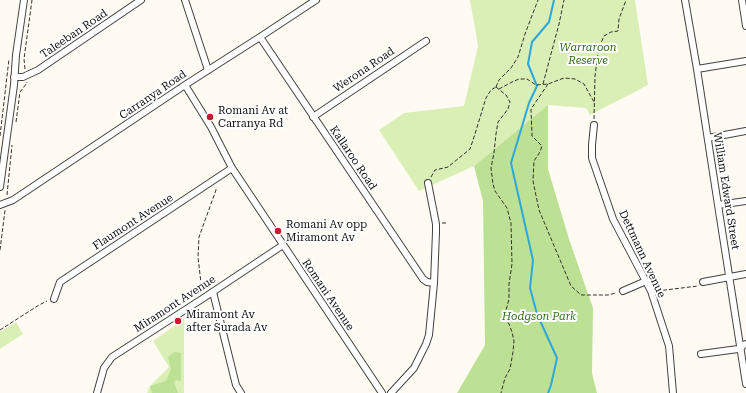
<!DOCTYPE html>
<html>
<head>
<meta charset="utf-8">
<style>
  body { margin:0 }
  canvas { display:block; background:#fffbf2 }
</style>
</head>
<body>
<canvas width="746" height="393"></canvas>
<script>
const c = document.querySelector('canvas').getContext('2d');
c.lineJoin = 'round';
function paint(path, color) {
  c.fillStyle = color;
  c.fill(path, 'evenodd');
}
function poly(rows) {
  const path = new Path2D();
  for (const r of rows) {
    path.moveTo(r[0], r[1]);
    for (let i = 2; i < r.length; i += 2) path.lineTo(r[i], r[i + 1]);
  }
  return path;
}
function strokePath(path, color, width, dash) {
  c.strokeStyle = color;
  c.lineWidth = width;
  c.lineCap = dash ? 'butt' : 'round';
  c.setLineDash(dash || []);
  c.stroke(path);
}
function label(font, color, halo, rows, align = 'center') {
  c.font = font + ' "Roboto Serif",serif';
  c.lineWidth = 4;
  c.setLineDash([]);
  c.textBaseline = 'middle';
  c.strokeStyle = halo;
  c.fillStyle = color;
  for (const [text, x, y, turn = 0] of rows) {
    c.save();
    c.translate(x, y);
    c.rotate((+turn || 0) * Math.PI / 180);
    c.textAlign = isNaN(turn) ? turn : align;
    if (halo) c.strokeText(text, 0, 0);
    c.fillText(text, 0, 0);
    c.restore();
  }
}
const green = poly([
  [470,0,635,0,648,85,590,115,586,108,548,105,474,166,419,191,379,130,404,113,464,106,478,46],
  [184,319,184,393,147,393,150,386,169,367,153,341],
  [16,322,23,334,0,349,0,332]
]);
const forest = poly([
  [548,105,548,169,569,239,593,308,592,373,597,393,457,393,485,345,483,201,474,166],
  [175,352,181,353,181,381,176,380,174,382,178,393,152,393,150,386,166,381,171,369,168,357]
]);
const stream = poly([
  [548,393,551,385,557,358,537,314,530,288,533,260,511,163,529,103,537,86,528,64,532,42,549,22,554,0]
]);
const path = poly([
  [25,69,24,59,32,0],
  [543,84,559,24,564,0],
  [548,84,531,109,532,136,542,146,540,152,534,161,533,181,539,210,571,286,581,295,608,295,616,293],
  [496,87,506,95,510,102,508,109,498,122,496,134,494,153,491,168,493,184,495,191,507,208,511,223,512,264,509,284,509,299,505,314,505,318,509,324,512,332,514,341,513,352,510,369,505,378,501,393],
  [496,87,499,80,511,68,518,57,525,34,538,0],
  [499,89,512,82,519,79,527,79,536,85,548,84,564,78,575,79,584,84,594,102],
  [594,119,595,76,598,53,601,43,604,36,611,32,618,31,619,19,626,0],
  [16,122,20,92,27,83,27,82],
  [0,136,9,59],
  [431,177,435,170,448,167,470,149,474,137,486,98,491,90,496,87],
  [7,195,12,145],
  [442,223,446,223],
  [0,250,5,210],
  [657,291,698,286],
  [202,292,198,257,199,237,216,190,216,187],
  [0,330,39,305,47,301]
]);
const minor = poly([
  [185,0,208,70],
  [685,0,697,69,718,205,746,384],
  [742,0,746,26],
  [260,37,423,279,427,282,434,283],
  [697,69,746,61],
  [14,77,23,77,38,70,141,0],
  [185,85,211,127,232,168,382,393],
  [313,117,426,41],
  [594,125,592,145,592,158,613,219,651,291,669,346,673,393],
  [708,138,746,131],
  [0,187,14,85,16,55,24,0],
  [0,205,13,200,185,85,260,37,316,0],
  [718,205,746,201],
  [703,282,746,274],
  [623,291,646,281],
  [213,292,236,385,241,393],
  [54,299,60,282,232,168],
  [701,354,738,349,741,348,743,345,746,344],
  [97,393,104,368,112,357,202,299,283,245],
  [391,393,414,368,426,344,429,335,434,283,436,232,436,224,428,183]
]);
const markers = [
  [210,117,4,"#d01730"],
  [278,231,4,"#d01730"],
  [178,321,4,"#d01730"]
];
const streetNames = [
  ["Taleeban Road",74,34,-34],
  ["Werona Road",364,70,-34],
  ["Carranya Road",153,95,-34],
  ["Kallaroo Road",353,158,56],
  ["William Edward Street",726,191,81],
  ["Flaumont Avenue",133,222,-33],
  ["Dettmann Avenue",642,254,65],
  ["Romani Avenue",328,295,56],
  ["Miramont Avenue",175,304,-33]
];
const parkNames = [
  ["Warraroon",588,48],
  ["Reserve",588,61],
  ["Hodgson Park",539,317]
];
const poiNames = [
  ["Romani Av at",218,111],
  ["Carranya Rd",218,124],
  ["Romani Av opp",286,225],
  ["Miramont Av",286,238],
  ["Miramont Av",186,315],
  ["after Surada Av",186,328]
];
paint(green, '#d9efb6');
paint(forest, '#bde194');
strokePath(stream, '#2fa6dc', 2);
strokePath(minor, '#424242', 8);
strokePath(path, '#313131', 1, [4, 2]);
strokePath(minor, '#fff', 6);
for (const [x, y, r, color] of markers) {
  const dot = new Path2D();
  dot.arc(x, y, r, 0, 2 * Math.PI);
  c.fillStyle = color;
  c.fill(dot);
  strokePath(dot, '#fff', 1.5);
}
label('11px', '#0f0f0f', '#fff', streetNames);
label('italic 11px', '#326f17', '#fff', parkNames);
label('11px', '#0f0f0f', '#fff', poiNames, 'left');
</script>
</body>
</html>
